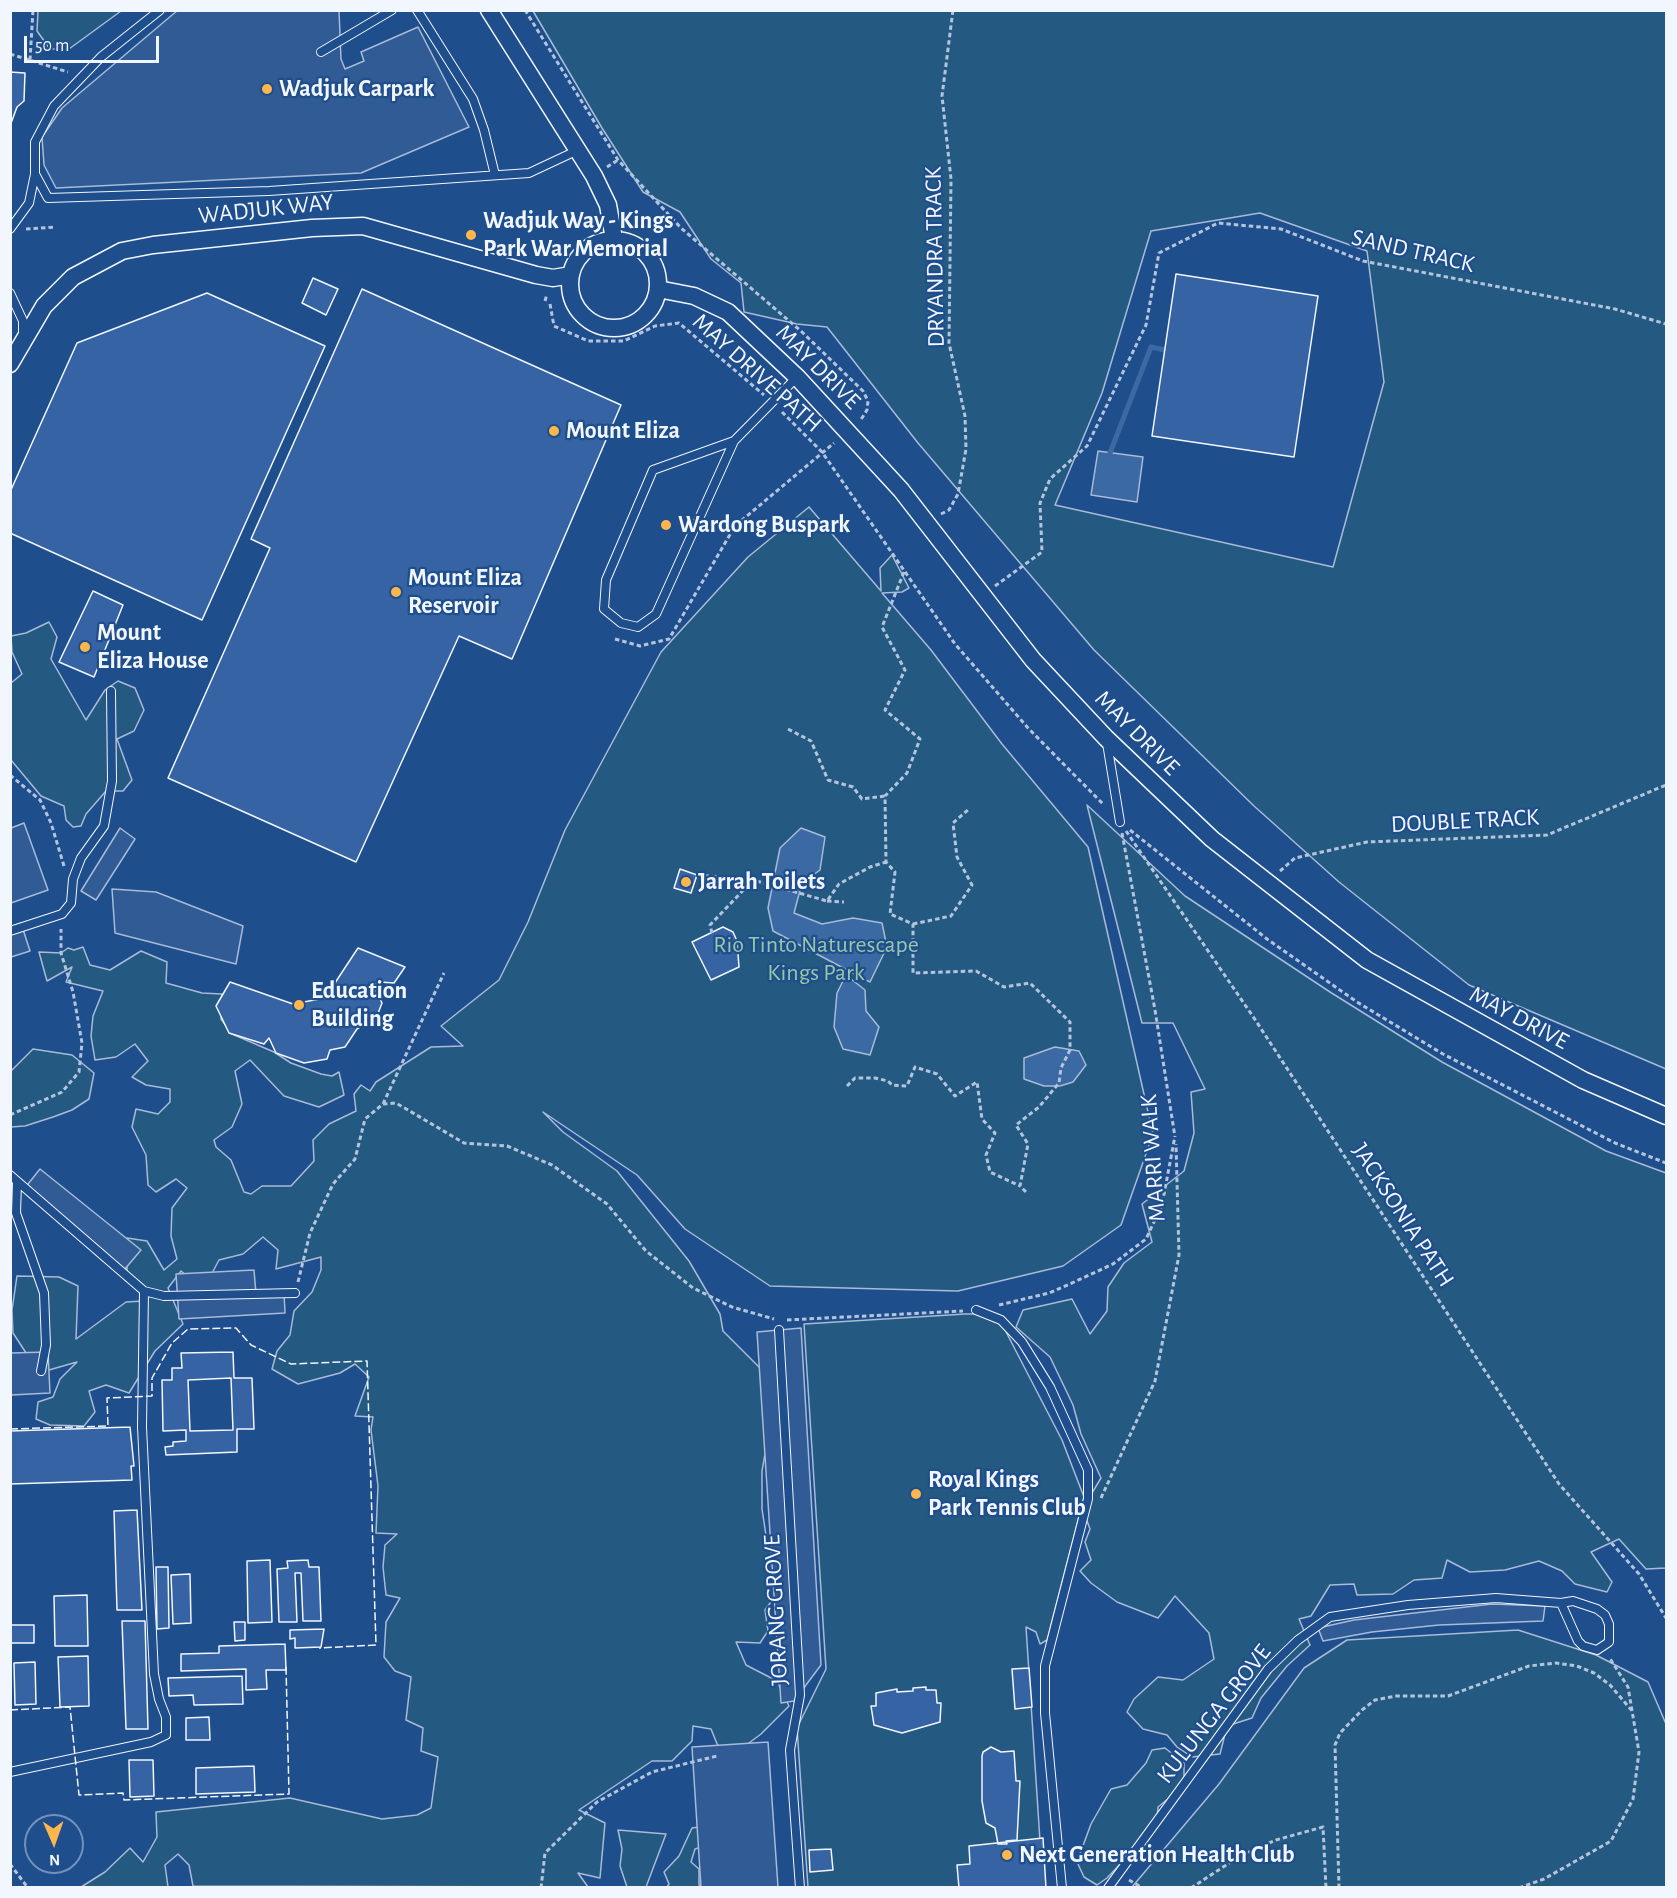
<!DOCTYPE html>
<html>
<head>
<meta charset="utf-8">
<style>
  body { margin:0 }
  #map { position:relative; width:1677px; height:1898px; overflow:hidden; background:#1f4e8c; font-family:"Alegreya Sans",sans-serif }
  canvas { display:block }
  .frame { position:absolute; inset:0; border:12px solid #f2f6ff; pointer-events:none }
  .north { position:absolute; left:24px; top:1814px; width:60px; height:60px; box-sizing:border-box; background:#1f4e8c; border:2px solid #7391ba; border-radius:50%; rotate:178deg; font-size:16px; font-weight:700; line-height:24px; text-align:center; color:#f2f6ff }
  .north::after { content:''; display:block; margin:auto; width:21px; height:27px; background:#ffb74d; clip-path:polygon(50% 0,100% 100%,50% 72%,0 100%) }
  .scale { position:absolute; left:24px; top:36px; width:135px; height:27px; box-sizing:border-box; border:3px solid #f2f6ff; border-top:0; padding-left:8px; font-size:18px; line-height:21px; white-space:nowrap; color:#f2f6ff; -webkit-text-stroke:4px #1f4e8c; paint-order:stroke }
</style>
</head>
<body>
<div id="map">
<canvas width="1677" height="1898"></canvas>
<div class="frame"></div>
<div class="north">N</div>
<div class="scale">50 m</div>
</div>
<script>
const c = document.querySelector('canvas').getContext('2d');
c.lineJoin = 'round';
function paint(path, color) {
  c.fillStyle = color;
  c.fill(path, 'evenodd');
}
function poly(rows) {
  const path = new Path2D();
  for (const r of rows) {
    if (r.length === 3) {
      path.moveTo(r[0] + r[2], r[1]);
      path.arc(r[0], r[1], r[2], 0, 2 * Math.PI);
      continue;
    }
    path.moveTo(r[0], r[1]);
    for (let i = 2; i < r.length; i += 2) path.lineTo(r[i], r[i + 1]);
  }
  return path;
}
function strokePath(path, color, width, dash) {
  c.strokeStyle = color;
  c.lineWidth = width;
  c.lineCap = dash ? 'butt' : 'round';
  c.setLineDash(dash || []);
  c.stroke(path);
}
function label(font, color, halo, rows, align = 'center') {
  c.font = font + ' "Alegreya Sans",sans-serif';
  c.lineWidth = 4.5;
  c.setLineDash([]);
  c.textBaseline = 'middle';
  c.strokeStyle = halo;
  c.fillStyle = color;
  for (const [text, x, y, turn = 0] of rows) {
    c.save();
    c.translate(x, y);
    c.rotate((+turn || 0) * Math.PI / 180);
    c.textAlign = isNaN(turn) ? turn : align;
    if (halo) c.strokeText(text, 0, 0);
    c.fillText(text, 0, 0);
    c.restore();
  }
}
const green = poly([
  [38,11,38,10,121,11,69,49,50,49,37,31,38,11],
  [533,11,1666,11,1666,1069,1469,985,1339,882,1254,806,1094,650,918,443,827,327,797,324,744,312,741,283,711,259,680,212,643,192,602,128,533,11],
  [1260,213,1367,251,1384,382,1333,567,1055,505,1102,393,1151,231,1260,213],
  [809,507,881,591,880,568,892,555,909,588,902,592,882,593,931,650,1002,744,1088,847,1153,1134,1121,1225,1063,1266,958,1291,770,1286,685,1229,637,1175,543,1112,563,1132,617,1171,689,1261,720,1314,723,1331,766,1374,770,1426,762,1471,762,1509,767,1542,777,1564,779,1591,765,1610,768,1631,760,1643,736,1642,746,1665,777,1681,789,1706,761,1734,737,1752,720,1751,711,1729,693,1726,692,1741,672,1761,652,1761,579,1810,605,1823,600,1878,578,1873,588,1887,193,1886,189,1865,178,1854,165,1865,168,1887,81,1887,105,1872,130,1848,143,1862,157,1837,156,1812,290,1798,382,1819,417,1815,431,1808,438,1757,421,1751,423,1728,406,1720,411,1677,395,1671,384,1657,386,1622,400,1598,386,1595,383,1567,385,1545,397,1534,376,1533,378,1486,371,1430,373,1417,355,1416,369,1377,355,1364,340,1373,298,1384,272,1369,277,1351,290,1335,294,1311,312,1292,321,1270,321,1257,276,1269,278,1250,263,1237,243,1254,219,1260,208,1281,195,1283,181,1271,168,1288,183,1324,155,1351,129,1393,106,1385,89,1391,95,1412,84,1426,50,1425,36,1419,38,1402,53,1397,60,1379,77,1362,49,1370,32,1362,13,1333,12,1310,17,1276,59,1277,78,1286,76,1339,126,1302,143,1301,143,1288,127,1280,127,1238,147,1241,164,1270,177,1259,171,1236,172,1208,187,1188,176,1179,156,1192,148,1185,146,1155,132,1127,136,1109,158,1114,170,1102,170,1089,146,1085,132,1077,148,1061,135,1044,116,1057,95,1060,91,1036,93,1016,103,991,66,982,72,967,47,981,39,952,61,953,68,948,74,950,83,947,90,965,110,970,141,951,167,962,166,983,202,993,222,994,221,1019,232,1034,274,1052,291,1063,321,1074,332,1076,339,1072,344,1095,319,1107,284,1096,250,1060,235,1071,242,1104,232,1127,214,1140,216,1147,231,1160,244,1192,251,1194,262,1186,291,1186,314,1161,313,1140,329,1124,356,1111,354,1094,361,1085,370,1091,376,1082,431,1047,463,1046,441,1026,499,980,528,922,565,830,661,652,748,557,809,507],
  [49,622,57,637,51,659,86,720,105,690,118,681,135,688,144,710,134,731,117,739,132,780,123,791,106,791,86,814,81,826,73,827,66,820,64,806,41,796,11,760,11,683,22,674,12,652,11,636,26,633,49,622],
  [1087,805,1185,896,1330,992,1442,1062,1606,1151,1666,1173,1666,1568,1646,1569,1619,1539,1591,1552,1612,1582,1607,1592,1575,1584,1562,1571,1539,1561,1505,1570,1470,1572,1447,1560,1442,1578,1414,1580,1393,1594,1357,1595,1354,1584,1330,1585,1311,1616,1299,1619,1310,1645,1287,1666,1261,1698,1252,1718,1227,1726,1220,1754,1192,1757,1177,1747,1167,1735,1143,1729,1127,1712,1134,1699,1158,1677,1183,1680,1214,1659,1209,1633,1175,1596,1158,1618,1117,1602,1091,1583,1080,1571,1091,1560,1085,1542,1090,1529,1086,1518,1092,1493,1101,1478,1081,1434,1073,1405,1050,1357,1016,1327,1023,1310,1072,1299,1090,1334,1107,1311,1108,1287,1124,1263,1152,1242,1142,1204,1184,1171,1194,1133,1191,1092,1205,1089,1173,1023,1142,1023,1087,805],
  [33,1049,72,1055,94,1073,89,1099,72,1110,53,1117,25,1126,11,1127,11,1071,33,1049],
  [965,1314,981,1314,994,1319,1004,1328,1062,1440,1084,1497,1047,1640,1040,1644,1036,1632,1026,1627,1043,1887,808,1887,797,1728,826,1669,804,1324,965,1314],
  [1518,1630,1596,1655,1648,1682,1666,1724,1666,1887,1132,1887,1219,1784,1304,1668,1347,1640,1518,1630],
  [1165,1748,1184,1763,1184,1786,1158,1807,1157,1819,1124,1860,1107,1878,1097,1885,1084,1877,1077,1862,1091,1824,1111,1789,1127,1785,1146,1763,1152,1750,1165,1748],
  [706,1826,713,1843,695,1849,691,1862,699,1869,699,1885,708,1887,667,1887,669,1884,664,1872,679,1856,692,1828,706,1826],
  [618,1830,666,1834,646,1887,627,1887,620,1866,622,1849,618,1830]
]);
const parking = poly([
  [178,10,339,11,341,59,345,69,364,61,361,52,418,27,469,127,361,173,56,188,44,165,42,137,62,108,178,10],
  [24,823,48,890,11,903,11,828,24,823],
  [120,828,135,839,96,900,81,891,120,828],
  [112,889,156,892,243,926,236,964,115,933,112,889],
  [21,923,30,951,11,957,10,927,21,923],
  [40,1169,141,1250,124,1270,24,1189,40,1169],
  [254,1270,256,1294,284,1293,285,1313,179,1319,176,1274,254,1270],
  [801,1328,821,1665,794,1701,781,1703,757,1332,801,1328],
  [48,1352,50,1393,11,1395,10,1353,48,1352],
  [1492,1604,1545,1606,1543,1621,1439,1625,1372,1632,1323,1641,1318,1628,1354,1620,1492,1604],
  [768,1742,778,1887,701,1887,692,1747,768,1742]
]);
const water = poly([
  [1098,451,1143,457,1137,502,1091,495,1098,451],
  [801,828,825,837,820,870,802,883,794,913,822,924,853,918,882,923,887,947,870,982,773,931,768,908,780,848,801,828],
  [846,975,865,990,866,1011,879,1027,870,1055,843,1049,834,1027,837,993,846,975],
  [1055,1047,1079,1051,1086,1065,1073,1082,1060,1086,1044,1086,1024,1079,1024,1058,1055,1047]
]);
const stream = poly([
  [1110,453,1151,347,1165,350]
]);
const building = poly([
  [10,72,25,73,24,101,17,107,10,126,10,72],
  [1176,274,1318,296,1294,457,1152,436,1176,274],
  [313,278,338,289,326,315,302,303,313,278],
  [362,289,621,405,512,659,459,636,356,862,168,778,270,548,251,539,362,289],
  [207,293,325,346,202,620,10,533,10,492,77,343,207,293],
  [93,591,123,605,94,677,59,662,93,591],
  [680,869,697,875,691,893,674,888,680,869],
  [723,927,733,932,737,941,739,967,711,980,692,942,723,927],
  [358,948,405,967,394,983,380,982,373,985,382,1003,377,1016,357,1029,345,1047,330,1050,327,1059,304,1063,276,1053,269,1038,264,1044,229,1033,216,1006,230,982,293,1004,325,998,358,948],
  [233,1352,234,1378,252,1378,254,1429,237,1429,237,1452,166,1455,165,1447,173,1446,173,1442,186,1441,186,1430,163,1431,162,1380,172,1380,172,1368,182,1368,181,1353,233,1352],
  [231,1378,233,1430,190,1431,188,1380,231,1378],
  [130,1427,134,1466,131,1466,132,1480,10,1484,10,1431,130,1427],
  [137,1510,142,1610,117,1610,114,1511,137,1510],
  [270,1560,272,1622,248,1623,247,1561,270,1560],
  [308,1560,309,1567,319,1567,321,1621,303,1621,301,1573,295,1573,297,1622,279,1622,277,1569,288,1568,287,1561,308,1560],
  [156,1567,168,1567,169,1628,157,1629,156,1567],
  [190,1574,191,1623,173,1624,171,1575,190,1574],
  [87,1595,88,1646,55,1646,54,1596,87,1595],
  [122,1621,145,1621,148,1729,126,1729,122,1621],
  [234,1622,245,1622,245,1640,235,1641,234,1622],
  [10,1625,34,1625,34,1643,10,1643,10,1625],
  [324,1629,321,1647,295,1648,295,1638,290,1639,290,1630,324,1629],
  [285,1644,286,1670,266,1670,267,1689,246,1690,246,1669,181,1671,181,1654,219,1653,219,1646,285,1644],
  [88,1656,89,1706,60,1707,58,1657,88,1656],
  [35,1662,36,1704,15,1705,14,1663,35,1662],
  [1029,1668,1032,1707,1015,1709,1012,1669,1029,1668],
  [242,1676,243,1704,194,1705,193,1695,169,1696,168,1678,242,1676],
  [926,1687,926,1690,936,1690,937,1703,941,1703,940,1722,902,1733,874,1725,871,1706,876,1706,876,1693,897,1689,897,1692,913,1691,913,1688,926,1687],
  [209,1717,210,1740,186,1740,186,1718,209,1717],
  [991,1747,1001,1752,1014,1751,1016,1781,1020,1781,1017,1840,1006,1841,1007,1844,998,1844,995,1828,986,1823,982,1801,982,1756,983,1752,991,1747],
  [129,1760,153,1760,154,1796,130,1797,129,1760],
  [254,1766,255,1792,196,1794,196,1768,254,1766],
  [1043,1838,1046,1888,959,1888,957,1865,970,1864,969,1846,1043,1838],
  [831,1849,833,1870,810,1872,809,1850,831,1849]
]);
const path = poly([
  [525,10,618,160,681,228,802,332,863,391,868,401,867,410,860,421],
  [10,54,68,72],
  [30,60,33,10],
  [607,167,618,160],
  [26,229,55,227],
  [545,301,547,294],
  [550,304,554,326,588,341,624,341,655,326,679,323,764,395],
  [782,412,822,452,955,644,1028,728,1104,805],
  [941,514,949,510,958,494,966,449,965,416,949,343,951,179,942,96,953,10],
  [904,572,882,627,905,670,885,710,920,739,907,773,885,796,886,862,895,872,890,914,913,924,913,973,976,971,1004,987,1030,983,1070,1022,1070,1050,1061,1068,1059,1083,1039,1107,1016,1125,1028,1144,1020,1186,1028,1194],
  [995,586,1042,552,1040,503,1050,479,1087,446,1146,325,1159,253,1218,223,1281,229,1363,261,1615,309,1666,324],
  [615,639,640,646,669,639,735,526,834,443],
  [788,729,811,741,828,780,853,787,862,799,885,796],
  [10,775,40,800,51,823,64,866],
  [1130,830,1267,939,1357,1002,1443,1054,1615,1143,1666,1163],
  [1126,831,1254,1018,1559,1484,1639,1574,1666,1618],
  [1122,833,1155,1010,1175,1137],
  [1280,871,1295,858,1367,842,1547,835,1666,785],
  [697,875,753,880,827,901,839,884,870,867,886,862],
  [827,901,844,902],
  [913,924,951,916,972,885,957,857,953,823,969,809],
  [712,933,710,925,753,880],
  [847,1086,855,1078,875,1078,888,1081,892,1085,907,1086,915,1067,937,1074,955,1096,977,1082,982,1119,995,1133,986,1155,990,1172,1020,1186],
  [383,1104,444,973],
  [10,1115,62,1092,79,1072,82,1043,73,992,61,953,61,929],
  [298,1282,310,1233,333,1184,355,1159,365,1119,383,1104,396,1103,464,1143,507,1146,552,1165,607,1204,646,1251,693,1288,732,1307,774,1319],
  [999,1305,1049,1293,1072,1283,1113,1264,1146,1239,1162,1205,1175,1136],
  [787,1320,963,1311],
  [1101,1498,1155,1381,1179,1255,1176,1144],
  [10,1864,28,1888],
  [1129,1880,1143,1888],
  [541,1888,545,1853,597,1802,652,1772,717,1756],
  [1191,1888,1240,1856,1276,1840,1323,1827,1326,1888],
  [1339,1888,1335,1745,1340,1733,1362,1710,1375,1700,1396,1696,1448,1696,1529,1666,1556,1663,1577,1666,1594,1673,1610,1685,1633,1712],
  [1519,1888,1544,1879,1611,1841,1633,1799,1639,1752,1628,1687,1609,1657]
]);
const lane = poly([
  [417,10,473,99,484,130,495,175],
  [321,52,392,10],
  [35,174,48,198,269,191,529,173,576,151],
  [10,229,29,203,35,174,35,142,54,106,101,57,160,10],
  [10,293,23,321,23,336],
  [734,441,653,470,606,580,604,609,621,623,638,627,656,614,734,441,797,377],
  [1107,743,1120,822],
  [10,931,62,914,71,903,73,879,81,858,104,826,112,781,111,691],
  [10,1175,144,1291,164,1296,295,1293],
  [17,1183,16,1213,44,1293,46,1345,41,1371],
  [976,1310,1001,1320,1022,1342,1050,1387,1088,1470,1088,1499,1045,1666,1045,1713,1062,1888],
  [779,1330,800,1695,790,1750,800,1888],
  [10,1772,151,1742,166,1735,166,1717,159,1699,154,1674,142,1427,144,1291],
  [1108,1888,1268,1669,1298,1640,1330,1617,1408,1605,1496,1598,1561,1603,1573,1601,1597,1609,1605,1615,1609,1624,1609,1642,1597,1650,1583,1646,1578,1641,1561,1603]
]);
const street = poly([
  [489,10,594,176,608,205,614,239],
  [614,284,44],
  [658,289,694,296,728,312,797,377,901,490,1033,660,1106,738,1212,839,1367,960,1583,1080,1666,1116],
  [10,364,44,306,73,277,122,251,153,245,312,228,363,226,536,275,553,278,571,275]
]);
const fence = poly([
  [10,1429,108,1426,107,1398,152,1396,152,1378,172,1343,188,1329,236,1328,251,1345,291,1364,367,1361,376,1645,319,1648],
  [10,1710,70,1707,79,1795,123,1793,124,1800,289,1794,286,1667]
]);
const markers = [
  [267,89,6,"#ffb74d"],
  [471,235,6,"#ffb74d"],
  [554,431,6,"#ffb74d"],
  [666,525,6,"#ffb74d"],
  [396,592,6,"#ffb74d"],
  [85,647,6,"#ffb74d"],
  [686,882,6,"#ffb74d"],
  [299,1005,6,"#ffb74d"],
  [916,1494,6,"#ffb74d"],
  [1007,1855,6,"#ffb74d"]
];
const poiNames = [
  ["Wadjuk Carpark",279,89],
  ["Wadjuk Way - Kings",483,221],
  ["Park War Memorial",483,249],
  ["Mount Eliza",566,431],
  ["Wardong Buspark",678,525],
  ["Mount Eliza",408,578],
  ["Reservoir",408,606],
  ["Mount",97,633],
  ["Eliza House",97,661],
  ["Jarrah Toilets",698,882],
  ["Education",311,991],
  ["Building",311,1019],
  ["Royal Kings",928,1480],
  ["Park Tennis Club",928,1508],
  ["Next Generation Health Club",1019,1855]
];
const streetNames = [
  ["WADJUK WAY",266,209,-6],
  ["SAND TRACK",1413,251,13],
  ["DRYANDRA TRACK",935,257,-91],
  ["MAY DRIVE",818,367,45],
  ["MAY DRIVE PATH",757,373,42],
  ["MAY DRIVE",1137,733,45],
  ["DOUBLE TRACK",1465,821,-3],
  ["MAY DRIVE",1519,1018,28],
  ["MARRI WALK",1153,1158,-94],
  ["JACKSONIA PATH",1403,1215,57],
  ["JORANG GROVE",776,1610,-93],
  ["KULUNGA GROVE",1214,1714,-52]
];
const parkNames = [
  ["Rio Tinto Naturescape",816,945],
  ["Kings Park",816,973]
];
paint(green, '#245a82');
strokePath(green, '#a8bbd7', 1.5);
paint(parking, '#305b95');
strokePath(parking, '#a8bbd7', 1.5);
paint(water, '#3b69a3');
strokePath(water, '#a8bbd7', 1.5);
strokePath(stream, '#3b69a3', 5);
paint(building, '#3563a3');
strokePath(building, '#f2f6ff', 1.5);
strokePath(lane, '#f2f6ff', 10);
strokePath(street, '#f2f6ff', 19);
strokePath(path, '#b3c4dc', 3, [4.5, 3]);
strokePath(lane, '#1f4e8c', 8);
strokePath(street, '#1f4e8c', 16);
strokePath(fence, '#f2f6ff', 1.5, [8, 3]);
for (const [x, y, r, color] of markers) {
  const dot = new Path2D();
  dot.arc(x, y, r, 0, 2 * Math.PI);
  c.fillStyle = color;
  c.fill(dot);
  strokePath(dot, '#1f4e8c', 2);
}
label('bold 24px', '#f2f6ff', '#1f4e8c', poiNames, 'left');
label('24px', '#f2f6ff', '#1f4e8c', streetNames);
label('24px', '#97c8a6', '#1f4e8c', parkNames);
</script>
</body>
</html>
